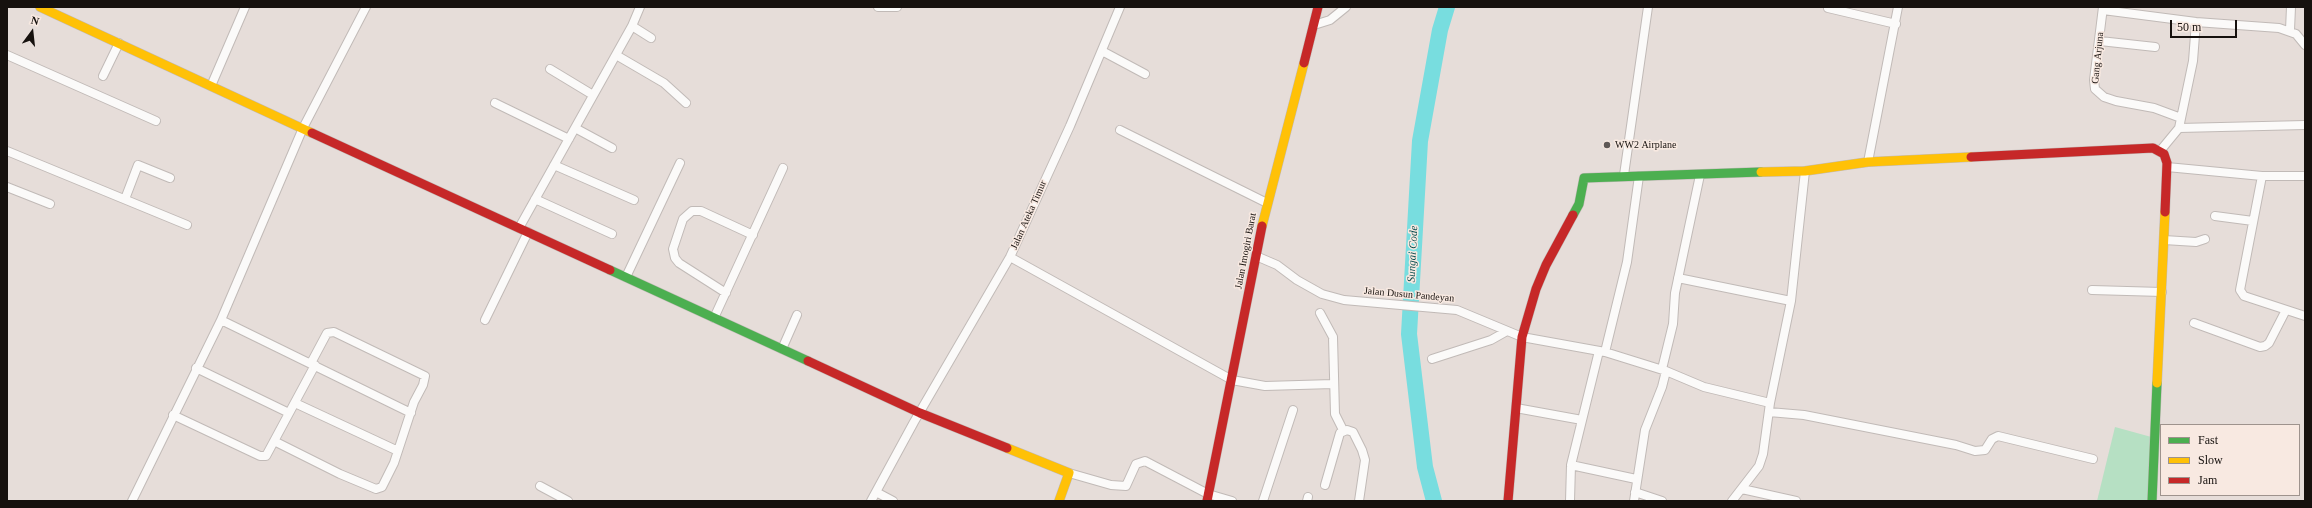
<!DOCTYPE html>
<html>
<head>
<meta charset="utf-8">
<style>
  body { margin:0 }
  #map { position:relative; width:2312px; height:508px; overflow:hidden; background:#e6ddd9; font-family:Georgia,serif }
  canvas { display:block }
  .frame { position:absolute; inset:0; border:8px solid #16110e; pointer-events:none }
  .legend { position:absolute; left:2160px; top:424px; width:140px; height:72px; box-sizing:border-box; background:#f8e9e1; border:1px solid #9e938d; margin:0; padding:5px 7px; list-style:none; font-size:12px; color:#16110e }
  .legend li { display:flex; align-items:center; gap:8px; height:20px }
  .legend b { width:20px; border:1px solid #9e938d }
  .north { position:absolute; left:12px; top:12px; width:40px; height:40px; -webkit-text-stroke:3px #f8e9e1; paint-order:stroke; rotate:15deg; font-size:11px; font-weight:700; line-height:16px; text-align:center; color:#16110e }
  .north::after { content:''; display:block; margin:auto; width:14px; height:18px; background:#16110e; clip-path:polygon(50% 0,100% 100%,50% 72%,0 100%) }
  .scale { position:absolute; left:2170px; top:20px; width:67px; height:18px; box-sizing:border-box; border:2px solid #16110e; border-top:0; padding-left:5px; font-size:12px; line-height:14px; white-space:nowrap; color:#16110e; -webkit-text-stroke:3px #f8e9e1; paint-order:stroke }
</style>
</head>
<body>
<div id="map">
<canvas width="2312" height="508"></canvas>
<div class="frame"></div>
<ul class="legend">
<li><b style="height:5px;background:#4caf50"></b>Fast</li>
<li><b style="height:5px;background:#ffc107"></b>Slow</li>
<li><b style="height:5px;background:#c62828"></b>Jam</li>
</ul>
<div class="north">N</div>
<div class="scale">50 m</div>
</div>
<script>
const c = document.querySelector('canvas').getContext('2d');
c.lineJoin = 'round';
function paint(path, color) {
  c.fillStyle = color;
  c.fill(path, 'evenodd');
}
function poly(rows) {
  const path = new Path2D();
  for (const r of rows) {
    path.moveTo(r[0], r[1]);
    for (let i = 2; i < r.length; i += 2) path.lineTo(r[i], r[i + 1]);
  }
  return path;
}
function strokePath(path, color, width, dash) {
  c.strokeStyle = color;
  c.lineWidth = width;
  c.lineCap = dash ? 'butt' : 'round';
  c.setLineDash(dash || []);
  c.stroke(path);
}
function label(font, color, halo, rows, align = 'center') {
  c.font = font + ' Georgia,serif';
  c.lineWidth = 3;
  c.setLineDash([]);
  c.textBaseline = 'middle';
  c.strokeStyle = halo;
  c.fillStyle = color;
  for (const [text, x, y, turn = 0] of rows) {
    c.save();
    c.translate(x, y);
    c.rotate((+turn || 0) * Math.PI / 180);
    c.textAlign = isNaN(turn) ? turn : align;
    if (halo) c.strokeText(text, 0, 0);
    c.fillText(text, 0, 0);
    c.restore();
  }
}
const green = poly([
  [2115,427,2155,438,2152,501,2097,501]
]);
const river = poly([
  [1434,501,1425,467,1409,334,1420,141,1440,30,1447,7]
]);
const street = poly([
  [878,7,897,7],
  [2103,7,2094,80,2095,89,2104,97,2116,101,2154,108,2181,118],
  [1828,8,1896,24],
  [2103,10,2196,22,2279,28,2296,34,2305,45],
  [1314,25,1330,20,1346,7],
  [632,26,651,38],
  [2290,30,2291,7],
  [2100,41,2155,47],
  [1102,51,1145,74],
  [7,55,156,121],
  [616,55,664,83,686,103],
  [550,69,593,95],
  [103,76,119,43],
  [211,86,245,7],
  [495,103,569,139],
  [575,128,612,148],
  [2179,128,2305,125],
  [1120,130,1267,203],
  [7,151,187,225],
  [2160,151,2179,128,2193,61,2196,22],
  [1868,162,1898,7],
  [554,165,634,200],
  [2167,167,2262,176,2305,176],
  [1624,175,1648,7],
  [2262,176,2240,290,2244,296,2305,316],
  [7,187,50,204],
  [125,199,138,165,170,178],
  [535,199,612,234],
  [2215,216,2253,221],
  [519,228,632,26,640,7],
  [2164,240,2196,242,2205,239],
  [1256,256,1277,265,1297,280,1322,294,1344,300,1457,310,1522,337,1605,352,1666,371,1704,387,1770,403],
  [1010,257,1232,380,1265,386,1333,384],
  [626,277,680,163],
  [1678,278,1791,301],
  [2092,290,2162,292],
  [726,293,679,263,675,258,673,249,683,219,692,211,701,211,753,235],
  [1320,313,1333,337,1335,414,1343,430],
  [714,318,783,168],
  [221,320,411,413],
  [485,320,528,232],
  [2194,323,2260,347,2265,346,2269,343,2286,310],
  [782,349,797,315],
  [1605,352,1627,262,1639,176],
  [1432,359,1491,340,1507,331],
  [196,368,289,413],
  [1662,369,1673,324,1675,293,1700,175],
  [295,403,398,451],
  [1516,408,1582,420],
  [1769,412,1804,415,1956,445,1975,451,1985,450,1992,439,1998,436,2093,459],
  [173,415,260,456,266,456,315,365],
  [274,441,340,474,376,489,382,487,394,463,414,402,423,385,425,376,334,332,327,333,311,363],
  [1571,465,1636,479],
  [1069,473,1111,485,1126,486,1136,464,1145,461,1208,494,1232,501],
  [1325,485,1340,433,1347,430,1353,432,1362,450,1365,460,1359,501],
  [540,486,568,501],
  [1742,489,1796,501],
  [876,492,893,501],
  [1635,492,1662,501],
  [132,501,221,320,303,128,366,7],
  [871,501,914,422,1010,257,1070,126,1120,7],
  [1263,501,1293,410],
  [1307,501,1308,497],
  [1570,501,1571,465,1599,351],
  [1634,501,1645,430,1662,387,1666,371],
  [1732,501,1759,466,1763,454,1770,403,1791,301,1805,171]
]);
const fast = poly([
  [1573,215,1579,204,1584,178,1761,172],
  [610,270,808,361],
  [2152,501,2157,383]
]);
const slow = poly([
  [40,7,312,133],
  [1761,172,1805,171,1868,162,1971,157],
  [1262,226,1304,63],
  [2157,383,2165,212],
  [1007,448,1069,473,1059,501]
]);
const jam = poly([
  [1304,63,1318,7],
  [312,133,610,270],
  [1971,157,2153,148,2164,154,2167,163,2165,212],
  [808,361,920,413,1007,448],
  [1207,501,1262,226],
  [1508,501,1522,337,1536,289,1546,265,1573,215]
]);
const markers = [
  [1607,145,4,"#5f5855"]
];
const streetNames = [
  ["Gang Arjuna",2098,58,-84],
  ["Jalan Ateka Timur",1029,215,-66],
  ["Jalan Imogiri Barat",1246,251,-79],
  ["Jalan Dusun Pandeyan",1409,295,5]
];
const poiNames = [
  ["WW2 Airplane",1615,145]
];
const waterNames = [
  ["Sungai Code",1413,254,-87]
];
paint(green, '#b6e0c3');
strokePath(river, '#78dddf', 16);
strokePath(street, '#c1bab7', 10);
strokePath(fast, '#c1bab7', 10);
strokePath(slow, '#c1bab7', 10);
strokePath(jam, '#c1bab7', 10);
strokePath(street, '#fbfaf9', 8);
strokePath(fast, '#4caf50', 9);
strokePath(slow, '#ffc107', 9);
strokePath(jam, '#c62828', 9);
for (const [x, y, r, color] of markers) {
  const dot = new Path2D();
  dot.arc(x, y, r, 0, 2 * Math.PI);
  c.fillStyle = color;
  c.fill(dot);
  strokePath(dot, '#f8e9e1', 1.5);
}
label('10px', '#16110e', '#f8e9e1', streetNames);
label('10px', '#16110e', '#f8e9e1', poiNames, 'left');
label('italic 11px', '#04494b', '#f8e9e1', waterNames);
</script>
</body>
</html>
